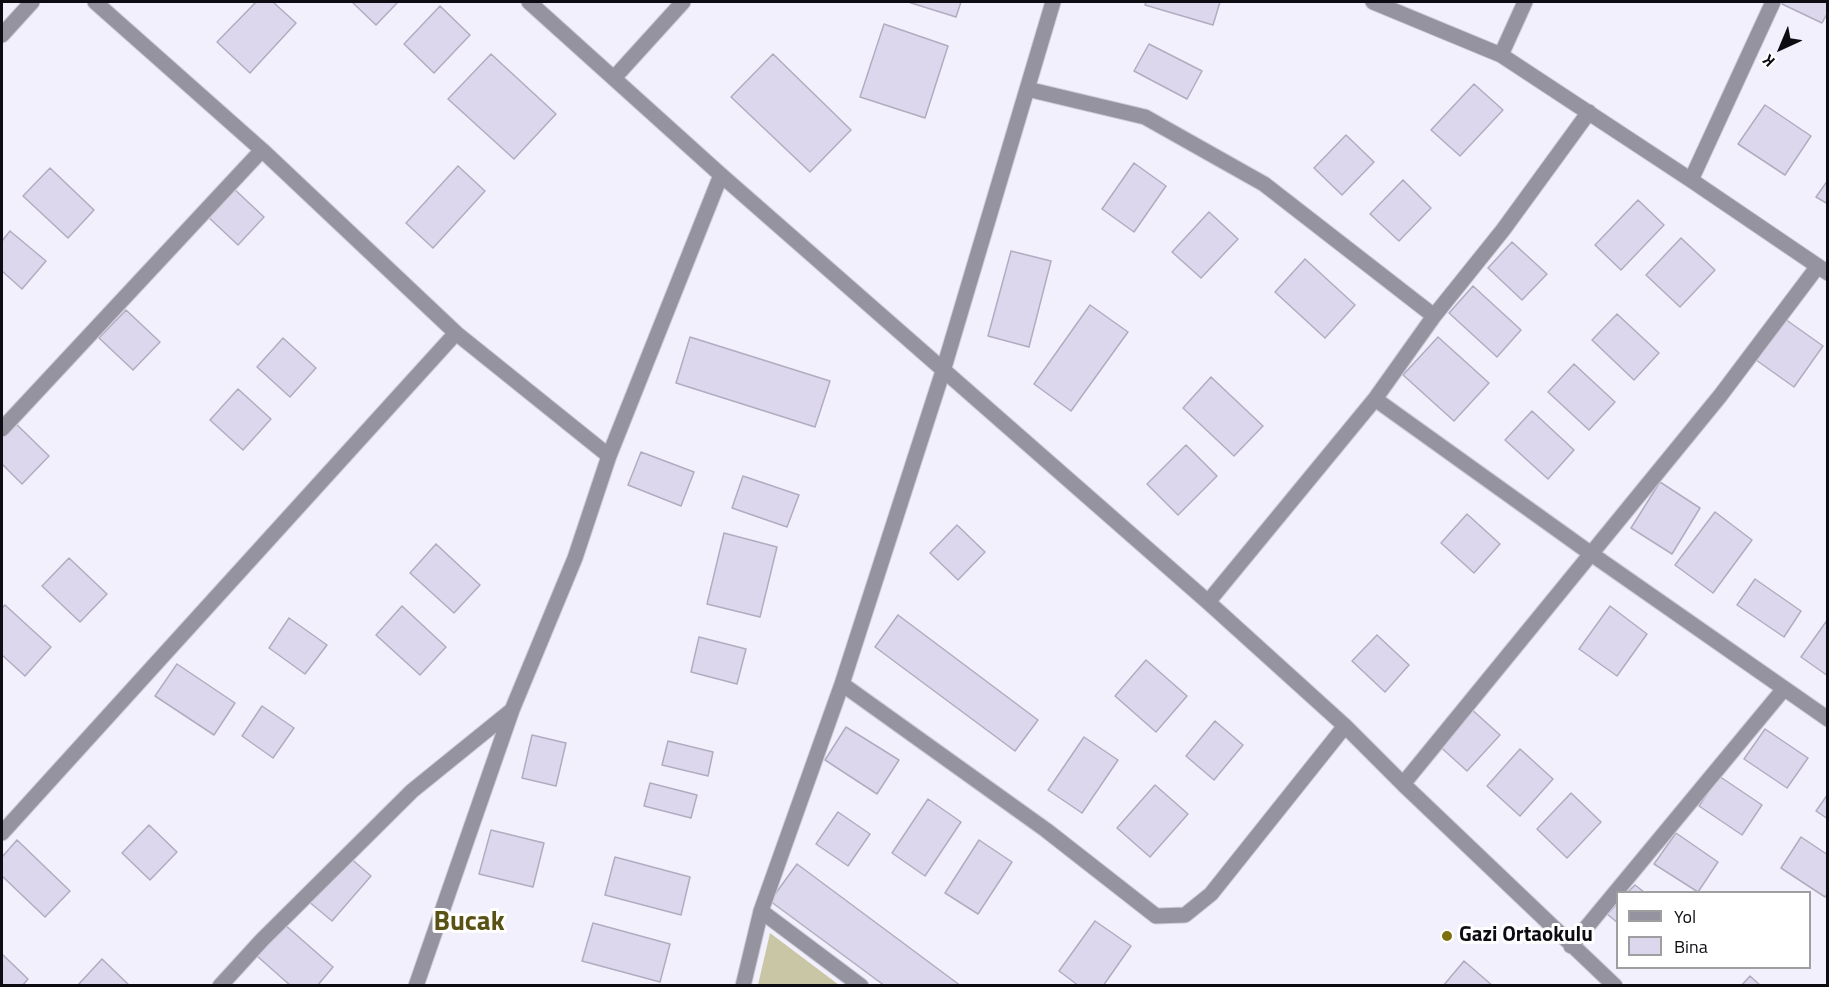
<!DOCTYPE html>
<html>
<head>
<meta charset="utf-8">
<style>
  body { margin:0 }
  #map { position:relative; width:1829px; height:987px; overflow:hidden; background:#f3f0fd; font-family:"Titillium Web",sans-serif }
  canvas { display:block }
  .frame { position:absolute; inset:0; border:3px solid #0e0c13; pointer-events:none }
  .legend { position:absolute; left:1616px; top:891px; width:195px; height:78px; box-sizing:border-box; background:#fff; border:2px solid #9f9ea1; margin:0; padding:8px 10px; list-style:none; font-size:18px; color:#0e0c13 }
  .legend li { display:flex; align-items:center; gap:12px; height:30px }
  .legend b { width:30px; border:2px solid #9f9ea1 }
  .north { position:absolute; left:1751px; top:18px; width:60px; height:60px; -webkit-text-stroke:4px #fff; paint-order:stroke; rotate:224deg; font-size:16px; font-weight:700; line-height:24px; text-align:center; color:#0e0c13 }
  .north::after { content:''; display:block; margin:auto; width:21px; height:27px; background:#0e0c13; clip-path:polygon(50% 0,100% 100%,50% 72%,0 100%) }
</style>
</head>
<body>
<div id="map">
<canvas width="1829" height="987"></canvas>
<div class="frame"></div>
<ul class="legend">
<li><b style="height:8px;background:#9693a0"></b>Yol</li>
<li><b style="height:16px;background:#dcd7ed"></b>Bina</li>
</ul>
<div class="north">K</div>
</div>
<script>
const c = document.querySelector('canvas').getContext('2d');
c.lineJoin = 'round';
function paint(path, color) {
  c.fillStyle = color;
  c.fill(path, 'evenodd');
}
function poly(rows) {
  const path = new Path2D();
  for (const r of rows) {
    path.moveTo(r[0], r[1]);
    for (let i = 2; i < r.length; i += 2) path.lineTo(r[i], r[i + 1]);
  }
  return path;
}
function strokePath(path, color, width, dash) {
  c.strokeStyle = color;
  c.lineWidth = width;
  c.lineCap = dash ? 'butt' : 'round';
  c.setLineDash(dash || []);
  c.stroke(path);
}
function label(font, color, halo, rows, align = 'center') {
  c.font = font + ' "Titillium Web",sans-serif';
  c.lineWidth = 6;
  c.setLineDash([]);
  c.textBaseline = 'middle';
  c.strokeStyle = halo;
  c.fillStyle = color;
  for (const [text, x, y, turn = 0] of rows) {
    c.save();
    c.translate(x, y);
    c.rotate((+turn || 0) * Math.PI / 180);
    c.textAlign = isNaN(turn) ? turn : align;
    if (halo) c.strokeText(text, 0, 0);
    c.fillText(text, 0, 0);
    c.restore();
  }
}
const green = poly([
  [770,933,839,985,758,985]
]);
const building = poly([
  [256,2,273,2,296,23,250,73,217,42,256,2],
  [352,2,398,2,376,25,352,2],
  [908,2,961,2,956,17,908,2],
  [1146,2,1220,2,1213,25,1145,5,1146,2],
  [1783,2,1828,2,1828,12,1822,23,1782,4,1783,2],
  [440,6,470,35,434,73,404,44,440,6],
  [884,24,948,46,925,118,860,97,884,24],
  [1149,44,1202,71,1187,99,1134,71,1149,44],
  [491,54,556,114,514,159,448,99,491,54],
  [773,54,851,130,810,172,731,97,773,54],
  [1474,84,1503,110,1460,156,1431,130,1474,84],
  [1765,105,1811,136,1785,175,1738,144,1765,105],
  [1346,135,1374,162,1342,195,1314,168,1346,135],
  [1134,163,1166,186,1134,232,1102,209,1134,163],
  [458,166,485,191,433,248,406,223,458,166],
  [50,168,94,210,68,238,23,196,50,168],
  [1403,180,1431,208,1399,241,1370,214,1403,180],
  [1828,180,1828,204,1816,197,1828,180],
  [232,187,264,217,238,245,206,215,232,187],
  [1638,200,1664,225,1621,270,1595,245,1638,200],
  [1209,212,1238,239,1201,278,1172,252,1209,212],
  [10,231,46,261,22,289,2,271,2,241,10,231],
  [1681,238,1715,270,1680,307,1646,275,1681,238],
  [1512,242,1547,274,1522,300,1488,268,1512,242],
  [1011,251,1051,261,1029,347,988,336,1011,251],
  [1305,259,1355,305,1325,338,1275,292,1305,259],
  [1473,286,1521,330,1497,357,1449,313,1473,286],
  [1090,305,1128,332,1071,411,1034,384,1090,305],
  [126,310,160,342,133,370,99,338,126,310],
  [1617,314,1659,353,1634,380,1592,340,1617,314],
  [1785,319,1823,346,1794,387,1756,360,1785,319],
  [690,337,830,381,815,427,676,383,690,337],
  [1438,337,1489,383,1454,421,1403,375,1438,337],
  [283,338,316,368,290,397,257,367,283,338],
  [1574,364,1615,402,1589,430,1548,392,1574,364],
  [1211,377,1263,426,1234,456,1183,408,1211,377],
  [238,389,271,419,243,450,210,420,238,389],
  [1532,411,1574,450,1548,479,1505,440,1532,411],
  [12,420,49,456,22,484,2,464,2,430,12,420],
  [1186,445,1217,476,1178,515,1147,484,1186,445],
  [641,452,694,472,681,506,628,485,641,452],
  [743,476,799,495,787,527,732,508,743,476],
  [1660,482,1700,508,1672,554,1631,528,1660,482],
  [1715,512,1752,540,1713,593,1675,565,1715,512],
  [1467,514,1500,544,1474,573,1441,543,1467,514],
  [957,525,985,552,958,580,930,553,957,525],
  [724,533,777,547,760,617,707,604,724,533],
  [436,544,480,585,454,613,410,573,436,544],
  [69,558,107,594,80,622,42,586,69,558],
  [1755,579,1801,611,1784,637,1737,605,1755,579],
  [5,605,51,647,25,676,2,655,2,608,5,605],
  [402,606,446,647,420,675,376,635,402,606],
  [1610,606,1647,634,1617,676,1579,649,1610,606],
  [898,615,1038,720,1015,751,875,647,898,615],
  [289,618,327,645,305,674,269,648,289,618],
  [1828,619,1828,676,1801,657,1828,619],
  [1377,635,1409,665,1385,692,1352,661,1377,635],
  [699,637,746,649,737,684,691,672,699,637],
  [1146,660,1187,696,1156,732,1115,696,1146,660],
  [177,664,235,703,214,735,155,696,177,664],
  [262,706,294,728,273,758,242,736,262,706],
  [1469,707,1500,735,1467,771,1436,743,1469,707],
  [1215,721,1243,745,1214,780,1186,756,1215,721],
  [846,727,899,760,877,794,825,760,846,727],
  [1765,729,1808,758,1787,788,1744,759,1765,729],
  [532,735,566,743,556,786,522,778,532,735],
  [1084,737,1118,760,1082,813,1048,790,1084,737],
  [668,741,713,752,708,776,662,765,668,741],
  [1520,749,1553,779,1520,816,1487,786,1520,749],
  [1719,776,1762,805,1742,835,1699,806,1719,776],
  [650,783,697,795,691,818,644,806,650,783],
  [1155,785,1188,814,1150,857,1117,828,1155,785],
  [1571,793,1601,822,1567,858,1537,829,1571,793],
  [1828,794,1828,819,1816,811,1828,794],
  [928,799,961,822,925,876,892,853,928,799],
  [838,812,870,834,848,866,816,844,838,812],
  [149,825,177,852,150,880,122,853,149,825],
  [491,830,544,843,533,887,479,874,491,830],
  [1676,833,1718,862,1698,892,1654,864,1676,833],
  [1801,837,1828,855,1828,893,1825,897,1781,868,1801,837],
  [17,840,70,891,45,917,2,876,2,857,17,840],
  [979,840,1012,862,978,914,945,893,979,840],
  [348,856,371,876,332,921,308,901,348,856],
  [615,857,690,877,681,915,605,895,615,857],
  [797,864,961,986,885,986,770,901,797,864],
  [1635,885,1644,892,1628,892,1635,885],
  [1618,903,1618,923,1607,914,1618,903],
  [1095,921,1131,946,1103,986,1079,986,1059,971,1095,921],
  [593,923,670,944,660,982,582,961,593,923],
  [284,924,333,967,317,986,291,986,257,956,284,924],
  [2,954,28,979,22,986,2,986,2,954],
  [102,959,130,986,77,986,102,959],
  [1464,961,1493,986,1443,986,1464,961],
  [1750,976,1761,986,1741,986,1750,976]
]);
const minor = poly([
  [95,2,262,150,456,333,609,456],
  [529,2,721,175,1208,602,1345,726,1403,784,1615,986],
  [1373,2,1501,55,1691,180,1828,273],
  [2,35,32,2],
  [1501,55,1525,2],
  [614,78,683,2],
  [1027,89,1145,117,1264,184,1434,316],
  [1691,180,1773,2],
  [1375,399,1590,553,1828,719],
  [2,429,262,150],
  [1208,602,1375,399,1434,316,1503,230,1589,112],
  [842,684,1046,830,1156,916,1185,915,1211,894,1345,726],
  [1403,784,1720,396,1818,266],
  [2,833,456,333],
  [761,911,861,986],
  [1571,946,1783,690],
  [220,986,262,940,412,791,512,710],
  [416,986,512,710,575,558,609,456,721,175],
  [743,986,761,911,842,684,943,371,1053,2]
]);
const markers = [
  [1447,936,6,"#7c700f"]
];
const poiNames = [
  ["Gazi Ortaokulu",1459,936]
];
const districtNames = [
  ["Bucak",469,923]
];
paint(green, '#c9c6a6');
paint(building, '#dcd7ed');
strokePath(building, '#b1acc0', 1.5);
strokePath(minor, '#ceccd8', 17);
strokePath(minor, '#9693a0', 15);
for (const [x, y, r, color] of markers) {
  const dot = new Path2D();
  dot.arc(x, y, r, 0, 2 * Math.PI);
  c.fillStyle = color;
  c.fill(dot);
  strokePath(dot, '#fff', 2);
}
label('bold 21px', '#0e0c13', '#fff', poiNames, 'left');
label('bold 27px', '#5a5214', '#fff', districtNames);
</script>
</body>
</html>
